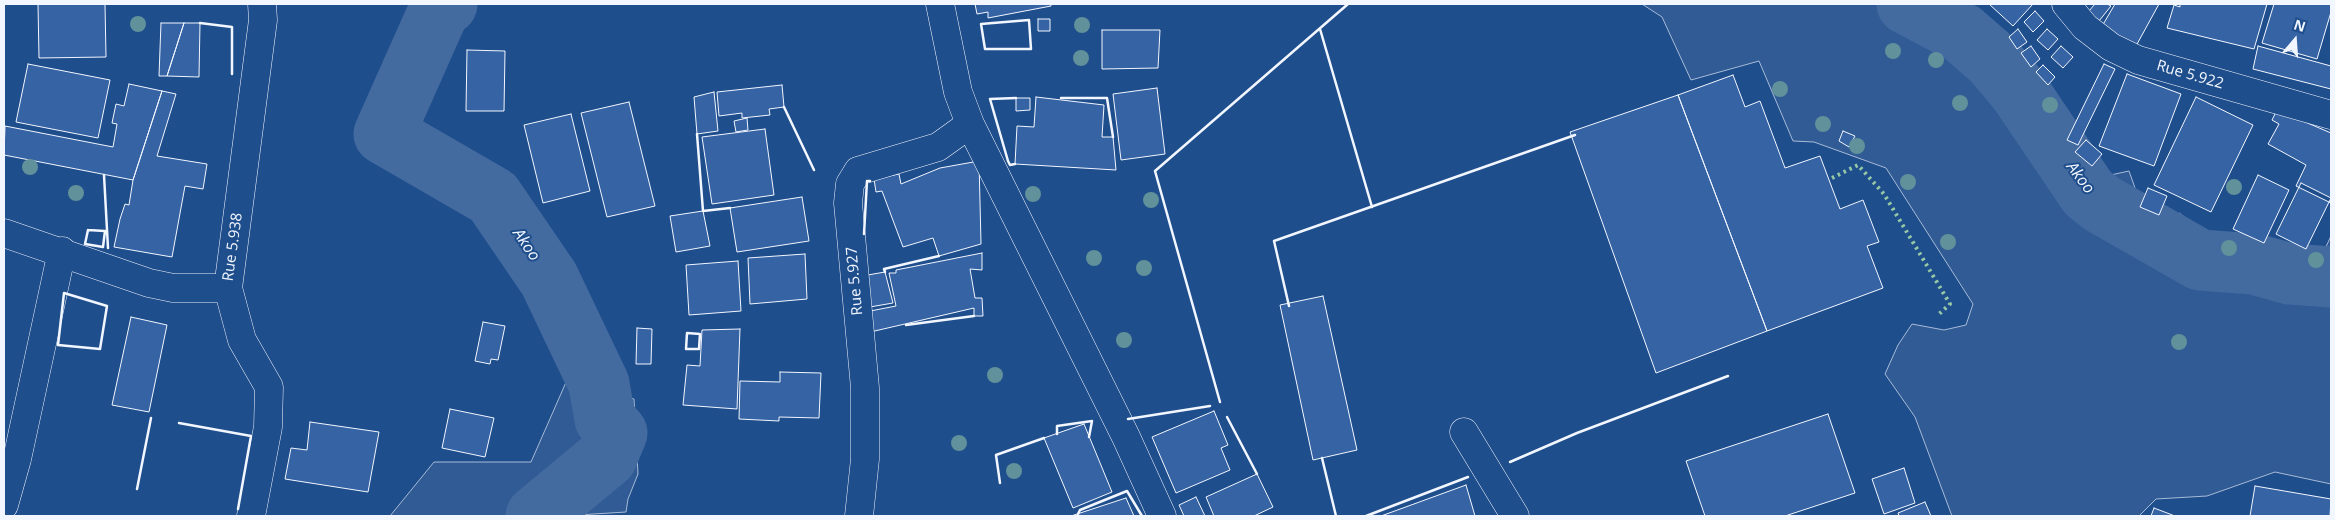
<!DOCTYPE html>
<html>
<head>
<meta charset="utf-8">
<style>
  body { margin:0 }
  #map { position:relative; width:2335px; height:520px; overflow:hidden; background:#1f4e8c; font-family:"Open Sans",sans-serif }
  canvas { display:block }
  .frame { position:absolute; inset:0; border:5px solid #f2f6ff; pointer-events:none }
  .north { position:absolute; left:2270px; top:15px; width:50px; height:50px; -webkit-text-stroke:4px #1f4e8c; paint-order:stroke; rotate:18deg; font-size:14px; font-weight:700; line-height:20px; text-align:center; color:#f2f6ff }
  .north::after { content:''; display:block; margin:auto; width:18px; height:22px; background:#f2f6ff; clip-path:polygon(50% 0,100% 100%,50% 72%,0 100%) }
</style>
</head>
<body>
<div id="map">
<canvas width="2335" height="520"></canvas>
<div class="frame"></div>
<div class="north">N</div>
</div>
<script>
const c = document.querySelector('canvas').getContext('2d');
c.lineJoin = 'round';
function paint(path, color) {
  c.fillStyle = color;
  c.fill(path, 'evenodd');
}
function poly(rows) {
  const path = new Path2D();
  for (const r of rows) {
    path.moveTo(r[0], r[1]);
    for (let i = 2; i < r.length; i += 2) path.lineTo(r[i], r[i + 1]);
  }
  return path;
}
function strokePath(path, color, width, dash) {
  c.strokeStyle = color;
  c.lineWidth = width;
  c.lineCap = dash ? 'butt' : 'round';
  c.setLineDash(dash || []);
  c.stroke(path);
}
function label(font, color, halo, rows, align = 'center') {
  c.font = font + ' "Open Sans",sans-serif';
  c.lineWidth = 4;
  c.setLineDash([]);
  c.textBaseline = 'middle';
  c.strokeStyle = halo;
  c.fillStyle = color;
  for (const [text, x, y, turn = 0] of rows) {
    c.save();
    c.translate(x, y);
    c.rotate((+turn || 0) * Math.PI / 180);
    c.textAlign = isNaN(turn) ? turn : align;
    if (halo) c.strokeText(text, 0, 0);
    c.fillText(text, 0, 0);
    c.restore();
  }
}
const green = poly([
  [1642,4,1947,4,2000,45,2064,125,2062,131,2106,176,2129,171,2135,188,2132,199,2143,214,2163,227,2179,213,2200,228,2196,249,2299,269,2316,268,2331,236,2331,484,2275,472,2207,496,2156,499,2139,516,1952,516,1915,417,1885,374,1898,345,1912,324,1944,330,1966,325,1973,304,1886,168,1814,142,1793,141,1759,61,1691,80,1662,17,1642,4],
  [567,380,634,399,638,474,628,499,626,512,561,516,390,516,434,462,531,462,567,380]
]);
const river = poly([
  [447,4,440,8,384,134,493,197,549,279,599,384,605,419,617,433,607,457,536,516],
  [1907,4,1962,33,1993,60,2019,91,2088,193,2102,204,2200,260,2254,264,2290,274,2331,277]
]);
const building = poly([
  [38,4,105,4,106,57,39,58,38,4],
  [975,4,1051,4,1051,6,988,18,988,12,977,14,975,4],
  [1989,4,2033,4,2013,26,1989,4],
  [2095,4,2107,4,2111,6,2099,21,2088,12,2095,4],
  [2115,4,2159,4,2136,46,2101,28,2115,4],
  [2180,4,2267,4,2254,49,2167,28,2174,5,2180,7,2180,4],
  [2274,4,2331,4,2331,12,2317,59,2262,43,2274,4],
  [2035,11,2044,21,2033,32,2024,22,2035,11],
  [1038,19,1050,19,1050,31,1038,31,1038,19],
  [161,23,184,23,167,76,159,76,161,23],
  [184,23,200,23,199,77,167,76,184,23],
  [2018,29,2027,42,2017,49,2009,37,2018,29],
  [2047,29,2058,39,2048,50,2037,40,2047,29],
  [1102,30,1160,30,1158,68,1102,69,1102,30],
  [2031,46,2040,59,2031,67,2021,53,2031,46],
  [2061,46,2073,57,2063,68,2051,57,2061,46],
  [2258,46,2331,66,2331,89,2253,69,2258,46],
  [467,50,505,51,504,111,466,111,467,50],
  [28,64,110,80,98,138,16,122,28,64],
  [2104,64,2115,69,2078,145,2067,140,2104,64],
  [2043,65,2055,77,2048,85,2036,72,2043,65],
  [2127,74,2181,94,2154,166,2099,146,2127,74],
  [1733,75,1745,107,1760,101,1785,168,1820,156,1840,209,1863,200,1879,242,1867,246,1883,288,1767,331,1678,95,1733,75],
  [129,84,162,91,133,180,4,155,5,126,113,147,117,124,112,123,116,104,124,106,129,84],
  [782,85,784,107,769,109,770,115,742,118,742,113,719,116,717,92,782,85],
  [1157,88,1165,154,1121,160,1113,94,1157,88],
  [162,91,176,94,157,156,207,164,203,189,185,186,172,257,114,247,120,219,125,204,129,205,133,180,162,91],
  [714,92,718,131,697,134,694,97,714,92],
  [1678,95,1767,331,1656,373,1570,132,1678,95],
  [1036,97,1104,105,1102,137,1113,137,1116,170,1015,164,1017,126,1034,127,1036,97],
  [2196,97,2253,125,2211,212,2154,185,2196,97],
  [1016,98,1030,98,1030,110,1016,111,1016,98],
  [629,102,655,206,607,217,581,113,629,102],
  [2277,110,2331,133,2331,203,2296,186,2306,165,2268,144,2279,124,2272,120,2277,110],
  [571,114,590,191,543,203,524,125,571,114],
  [747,118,748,130,736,132,734,121,747,118],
  [765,129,774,195,712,204,702,137,765,129],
  [1843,131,1855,136,1849,147,1839,141,1843,131],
  [2086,140,2102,154,2092,166,2075,152,2086,140],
  [979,161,981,244,939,256,933,238,903,247,882,191,876,192,874,179,899,174,901,184,940,168,979,161],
  [2258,175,2289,190,2264,243,2233,229,2258,175],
  [2301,183,2331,198,2306,249,2276,234,2301,183],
  [2148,188,2167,196,2159,215,2140,207,2148,188],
  [802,197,809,241,737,252,730,208,802,197],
  [703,211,710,246,676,252,670,216,703,211],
  [982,253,982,270,970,269,975,298,982,298,983,316,974,316,974,308,866,333,865,312,896,306,889,273,896,273,896,270,982,253],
  [805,254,807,299,750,304,748,258,805,254],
  [738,261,741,311,689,315,686,265,738,261],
  [885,272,893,303,864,308,862,276,885,272],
  [1323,296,1357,450,1313,460,1280,305,1323,296],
  [131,317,167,325,149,412,112,405,131,317],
  [483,322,505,326,498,360,491,359,490,364,475,361,483,322],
  [637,328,652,329,651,364,636,364,637,328],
  [740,329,737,409,683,405,687,365,700,366,702,330,740,329],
  [780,372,821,373,819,418,779,417,779,421,739,419,740,381,780,382,780,372],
  [450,409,494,418,485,457,442,448,450,409],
  [1214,411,1228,445,1221,448,1230,470,1176,493,1152,437,1214,411],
  [1828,414,1855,493,1785,516,1705,516,1686,461,1828,414],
  [310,422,379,432,368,492,285,479,291,448,307,450,310,422],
  [1084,424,1112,492,1073,508,1044,438,1084,424],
  [1904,468,1915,503,1884,514,1872,479,1904,468],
  [1257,474,1273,507,1254,516,1214,516,1206,497,1257,474],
  [1466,485,1475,516,1381,516,1466,485],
  [2255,486,2331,499,2330,516,2250,516,2255,486],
  [1196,497,1205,516,1184,516,1179,505,1196,497],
  [1126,498,1134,516,1071,516,1126,498],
  [1925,502,1931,516,1899,516,1898,513,1925,502],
  [2154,508,2175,516,2151,516,2154,508]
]);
const street = poly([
  [2066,4,2085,27,2111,47,2138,60,2331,115],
  [970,124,1126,437,1162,516],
  [4,233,149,283,173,288,228,288,263,20,262,4],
  [228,288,242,340,269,387,268,427,251,516],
  [1464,432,1515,516],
  [4,505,17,459,62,251],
  [859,516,865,459,865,388,848,203,850,184,858,171,938,147,970,124,958,92,940,4]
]);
const hedge = poly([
  [1832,178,1858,165,1884,194,1950,304,1938,315]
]);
const wall = poly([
  [1029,20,1031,49,985,49,981,24,1029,20],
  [200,23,232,27,232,74],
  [1320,29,1372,207],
  [1061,98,1107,98,1113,137],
  [784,107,814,170],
  [697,134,703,211,730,208],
  [1015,164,1010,165,1008,161,990,99,1016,98],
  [104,175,108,248],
  [88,230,105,231,103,247,85,244,88,230],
  [864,234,867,181,870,181],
  [885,272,884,269,939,256],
  [64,293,107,306,100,349,58,345,64,293],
  [1289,306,1274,241,1575,135],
  [906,325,974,316],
  [687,333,700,334,699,349,686,349,687,333],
  [1220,402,1155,171,1348,4],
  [1227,417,1257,474],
  [1128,419,1210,406],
  [179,423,251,436,238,509],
  [1057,434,1057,426,1092,421,1089,437],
  [1322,458,1336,516],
  [1510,462,1577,433,1728,376],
  [1000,483,996,455,1044,438],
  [137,489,151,418],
  [1078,514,1080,510,1127,491,1142,516],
  [1366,516,1468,477]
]);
const trees = [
  [138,24],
  [1082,25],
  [1893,51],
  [1081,58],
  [1936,60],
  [1780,89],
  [1960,103],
  [2050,105],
  [1823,124],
  [1857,146],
  [30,167],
  [1908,182],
  [2234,187],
  [76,193],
  [1033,194],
  [1151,200],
  [1948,242],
  [2229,248],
  [1094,258],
  [2316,260],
  [1144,268],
  [1124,340],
  [2179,342],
  [995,375],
  [959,443],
  [1014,471]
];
const streetNames = [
  ["Rue 5.922",2190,75,16],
  ["Rue 5.938",233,247,-82],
  ["Rue 5.927",855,281,-95]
];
const waterNames = [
  ["Akoo",2080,178,53],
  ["Akoo",526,245,56]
];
paint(green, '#305b95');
strokePath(green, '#a8bbd7', 1);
strokePath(river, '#446ba0', 61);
paint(building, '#3563a3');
strokePath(building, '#f2f6ff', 1);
strokePath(street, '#f2f6ff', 29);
strokePath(street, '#1f4e8c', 28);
strokePath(hedge, '#97c8a6', 4, [2.5, 4]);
strokePath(wall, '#f2f6ff', 2.5);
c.fillStyle = '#61919a';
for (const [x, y] of trees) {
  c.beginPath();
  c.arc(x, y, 8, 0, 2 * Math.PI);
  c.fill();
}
label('15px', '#f2f6ff', '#1f4e8c', streetNames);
label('italic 16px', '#f2f6ff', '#1f4e8c', waterNames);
</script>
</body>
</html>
